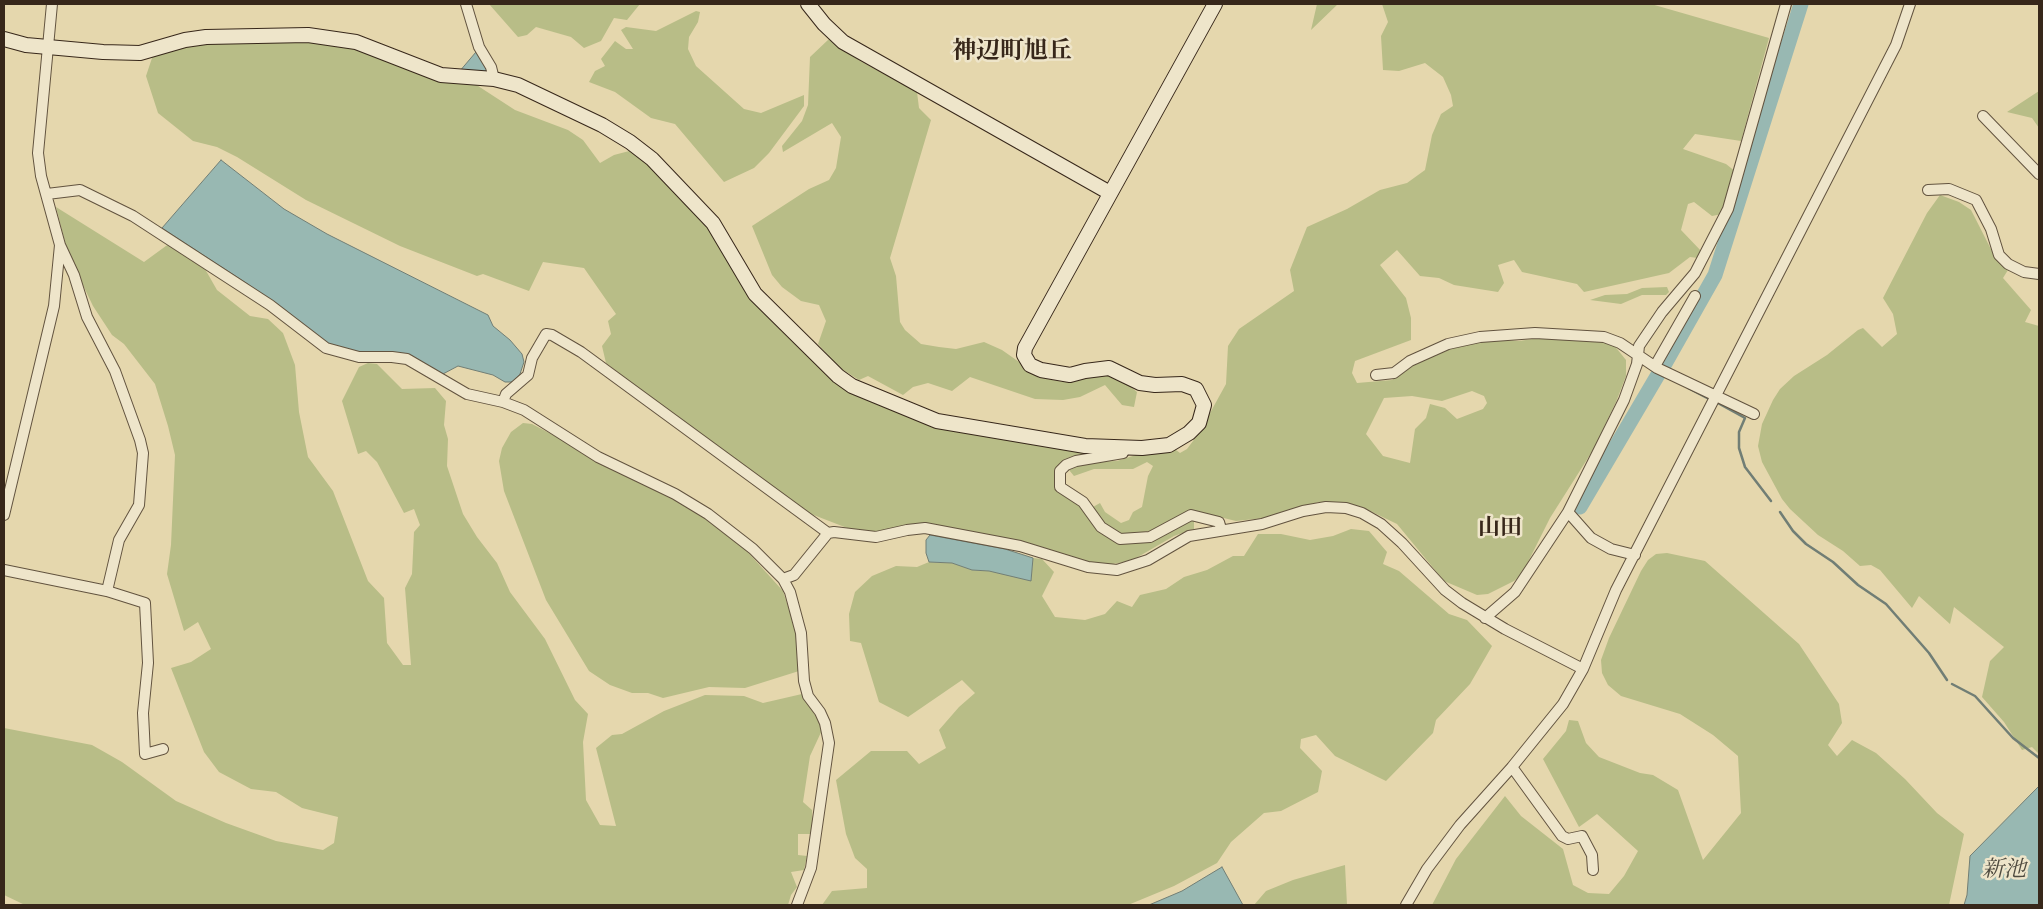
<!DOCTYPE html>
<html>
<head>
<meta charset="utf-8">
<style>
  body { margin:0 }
  #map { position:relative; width:2043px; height:909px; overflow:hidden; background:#e5d7ad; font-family:"IM FELL Double Pica",serif }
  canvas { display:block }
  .frame { position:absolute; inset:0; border:5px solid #37271a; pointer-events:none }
</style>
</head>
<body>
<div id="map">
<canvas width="2043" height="909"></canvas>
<div class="frame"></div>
</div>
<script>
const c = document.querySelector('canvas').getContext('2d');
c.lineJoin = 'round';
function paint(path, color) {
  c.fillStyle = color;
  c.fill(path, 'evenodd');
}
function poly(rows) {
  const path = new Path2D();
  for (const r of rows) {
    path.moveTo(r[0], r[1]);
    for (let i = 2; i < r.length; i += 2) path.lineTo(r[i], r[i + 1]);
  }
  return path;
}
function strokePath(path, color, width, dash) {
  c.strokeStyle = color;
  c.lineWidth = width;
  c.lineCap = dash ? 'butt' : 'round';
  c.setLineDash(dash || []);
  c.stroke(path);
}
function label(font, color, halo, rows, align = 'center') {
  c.font = font + ' "IM FELL Double Pica","Noto Serif JP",serif';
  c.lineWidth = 5;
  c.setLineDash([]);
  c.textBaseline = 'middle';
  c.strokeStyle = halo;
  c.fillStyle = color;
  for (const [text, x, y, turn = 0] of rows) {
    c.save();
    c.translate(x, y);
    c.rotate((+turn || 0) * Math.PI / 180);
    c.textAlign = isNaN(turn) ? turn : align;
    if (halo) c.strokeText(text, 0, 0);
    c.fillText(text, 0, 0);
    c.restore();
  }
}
const green = poly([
  [489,4,640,4,627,20,614,18,601,41,584,48,571,37,536,27,527,35,518,37],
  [1317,4,1338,4,1311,30],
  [1382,4,1651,4,1769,38,1741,141,1695,134,1683,149,1726,164,1736,172,1722,214,1712,216,1694,202,1688,204,1681,230,1703,253,1698,258,1690,257,1669,273,1584,292,1577,284,1522,272,1514,260,1498,265,1504,283,1498,292,1454,285,1439,278,1420,276,1397,250,1380,265,1406,298,1411,318,1411,340,1355,361,1352,373,1357,383,1392,380,1414,363,1447,345,1477,339,1519,341,1539,338,1592,339,1613,344,1626,360,1626,376,1616,402,1593,450,1550,518,1522,574,1514,581,1488,594,1477,595,1444,581,1397,524,1362,507,1337,502,1319,502,1264,518,1236,521,1191,510,1150,531,1129,534,1114,532,1104,524,1093,507,1100,503,1105,512,1121,523,1129,520,1133,512,1142,507,1148,476,1153,466,1147,462,1133,469,1094,469,1074,476,1069,470,1075,465,1090,462,1117,461,1136,455,1176,450,1180,453,1187,449,1199,433,1226,384,1228,346,1239,329,1294,291,1290,270,1307,227,1347,209,1380,190,1407,183,1425,170,1432,135,1441,114,1453,106,1451,95,1443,77,1425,63,1399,71,1383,70,1381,36,1388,22],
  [1472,391,1484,396,1487,403,1483,409,1457,419,1445,408,1430,404,1426,418,1415,429,1410,463,1383,456,1366,434,1384,398,1412,396,1442,401],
  [696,11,700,12,698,22,689,37,688,49,696,66,744,109,761,113,804,95,804,106,769,153,754,168,724,182,675,124,651,118,615,92,589,82,595,71,605,66,601,59,615,41,626,49,633,49,621,30,626,27,656,31],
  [304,38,359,48,475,84,515,110,568,130,583,140,600,163,614,155,633,150,712,224,753,294,838,377,892,408,1080,449,1084,454,1056,468,1054,474,1056,482,1080,502,1099,529,1151,541,1186,520,1194,520,1194,529,1174,536,1131,561,1099,566,1028,544,895,528,874,532,855,531,811,514,696,434,606,363,602,346,611,334,608,321,616,314,584,268,543,262,529,291,483,274,477,276,400,246,306,200,237,157,217,147,193,141,158,113,146,76,154,52,207,39],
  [829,39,860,61,917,92,919,108,931,120,890,258,896,276,900,322,905,330,921,344,939,347,956,349,984,342,1002,350,1042,378,1063,382,1089,372,1113,372,1137,392,1134,407,1122,405,1105,385,1080,397,1063,400,1035,399,970,377,952,391,928,383,913,387,903,395,868,376,859,380,837,366,818,344,826,321,819,305,801,301,782,287,772,275,752,226,809,189,829,180,836,168,841,137,832,123,783,152,782,146,802,121,808,105,810,57],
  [2039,91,2039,128,2032,118,2007,112],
  [1940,195,1959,202,1971,210,1996,259,2008,270,2003,278,2031,310,2025,322,2039,326,2039,754,2032,747,2022,750,2004,722,1982,697,1990,661,2004,647,1954,607,1950,624,1919,596,1912,608,1880,570,1871,565,1860,566,1843,551,1818,535,1790,509,1782,499,1762,462,1758,446,1762,424,1773,400,1780,389,1794,376,1827,355,1858,330,1863,328,1882,347,1897,334,1893,314,1883,298,1927,213],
  [56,207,144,262,170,243,201,262,217,290,250,316,268,319,283,333,295,365,299,412,308,457,333,491,368,581,384,598,387,643,403,665,411,665,405,588,412,574,414,532,420,525,414,509,404,513,377,462,366,451,358,454,342,401,359,367,368,363,377,364,402,389,435,388,446,401,444,425,448,439,447,466,463,514,477,537,497,563,510,592,545,639,575,700,588,714,583,742,586,800,600,825,616,826,596,748,612,735,622,734,664,711,705,695,744,696,763,703,802,694,823,728,810,756,803,802,812,810,813,834,798,834,798,855,807,856,804,870,791,872,797,887,791,895,788,905,25,905,4,895,4,728,92,745,122,762,176,801,226,823,276,841,323,850,334,843,338,817,302,808,276,792,251,789,219,772,204,752,171,668,191,662,211,649,198,622,184,631,167,574,171,545,175,455,168,426,155,384,124,344,112,335,93,306,68,254],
  [1667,287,1669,292,1666,295,1642,295,1621,304,1590,300,1605,295,1627,294,1642,288],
  [523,423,532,424,674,498,735,538,783,591,796,631,799,671,745,688,709,687,663,698,648,693,632,693,610,685,589,671,546,600,504,491,499,461,502,448,511,432],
  [1351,529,1369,531,1387,552,1383,564,1399,571,1449,614,1467,620,1492,646,1470,684,1436,720,1433,733,1386,781,1335,756,1316,735,1301,739,1300,748,1322,771,1318,792,1281,811,1264,813,1231,842,1217,863,1174,886,1128,905,822,905,832,891,867,888,867,869,855,858,846,834,836,780,871,751,907,751,919,764,946,748,939,730,959,707,975,693,962,680,908,717,879,702,861,643,850,641,849,614,855,592,872,576,896,566,917,567,929,562,952,563,972,570,989,571,1031,580,1033,558,1042,559,1054,572,1042,596,1055,617,1085,620,1105,614,1117,601,1132,607,1140,595,1166,589,1184,577,1207,570,1233,556,1244,556,1258,534,1281,534,1310,540,1333,536],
  [1667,553,1705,561,1799,644,1839,704,1842,723,1828,745,1837,756,1852,740,1876,753,1905,779,1937,813,1964,834,1949,905,1432,905,1456,859,1505,796,1521,816,1563,849,1573,885,1588,893,1609,894,1624,876,1638,851,1597,814,1579,827,1543,759,1566,731,1569,720,1578,721,1586,743,1599,757,1640,773,1653,775,1678,790,1703,860,1741,813,1738,756,1713,735,1680,714,1621,696,1608,685,1602,673,1601,660,1609,638,1641,571,1648,560,1656,554],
  [1345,865,1347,905,1254,905,1266,891,1293,880]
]);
const water = poly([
  [476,52,486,62,489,74,459,72,476,52],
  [221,160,284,209,327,234,488,315,493,326,510,340,522,354,524,362,520,374,513,382,505,382,493,375,458,366,441,375,412,356,362,354,331,346,246,283,162,228,221,160],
  [930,535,1005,549,1033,558,1031,581,989,571,972,570,952,563,929,562,926,553,926,540,930,535],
  [2039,786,2039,905,1964,905,1967,895,1970,856,2039,786],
  [1222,867,1243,905,1149,905,1182,891,1222,867]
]);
const stream = poly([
  [1688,388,1709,399],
  [1716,402,1745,418,1739,432,1739,448,1745,467,1771,501],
  [1780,512,1793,531,1806,544,1833,562,1858,585,1886,604,1929,653,1947,680],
  [1952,684,1975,696,2013,738,2039,758]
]);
const river = poly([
  [1663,367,1715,275,1801,4],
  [1580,507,1659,373]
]);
const street = poly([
  [466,4,479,47,491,67,494,79],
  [1983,116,2039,174],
  [1928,190,1949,189,1976,200,1991,229,1999,255,2008,264,2024,272,2039,274],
  [47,194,80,190,133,216,270,305,326,348,359,357,392,357,407,359,467,394,503,402,524,410,598,457,675,494,708,514,753,549,783,579,790,592,801,633,804,681,808,696,820,712,825,723,829,743,811,868,797,905],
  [60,245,74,275,87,317,115,371,140,440,143,453,139,505,119,540,107,591],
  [1655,366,1695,296],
  [1376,375,1394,373,1410,361,1448,344,1480,337,1535,333,1604,337,1620,343,1657,368,1754,414],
  [503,402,506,394,528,375,532,358,546,334,552,335,581,352,828,533],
  [1125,447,1123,453,1076,461,1066,465,1060,471,1060,487,1083,502,1101,527,1120,539,1150,537,1191,515,1219,522,1221,529],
  [1568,512,1591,538,1611,549,1635,555],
  [4,515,54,306,60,245,41,176,38,153,52,4],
  [4,570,107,591,145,603,148,663,143,713,145,754,163,749],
  [783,579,794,575,828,533,834,532,876,537,907,530,925,528,1020,546,1088,567,1117,570,1148,560,1189,536,1262,524,1303,511,1326,507,1346,508,1362,513,1381,524,1402,543,1445,590,1462,603,1505,629,1583,669],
  [1485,618,1515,592,1568,512,1624,400,1637,364,1639,346,1662,312,1695,273,1728,209,1786,4],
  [1512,767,1562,836,1568,839,1582,836,1592,855,1593,870],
  [1406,905,1427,869,1460,825,1512,767,1563,704,1583,669,1616,590,1896,45,1910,4]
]);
const secondary = poly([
  [808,4,824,24,843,42,1110,193],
  [4,39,26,45,103,52,140,53,185,40,206,37,308,35,356,42,441,75,494,79,518,85,602,125,630,142,652,159,713,223,755,294,838,376,852,386,937,421,1085,446,1142,448,1169,445,1189,433,1199,423,1204,405,1196,389,1182,384,1155,385,1140,383,1109,368,1085,371,1070,375,1041,370,1030,365,1024,355,1025,348,1215,4]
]);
const neighbourhoodNames = [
  ["山田",1500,529]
];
const waterNames = [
  ["新池",2004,871]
];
const quarterNames = [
  ["神辺町旭丘",1012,53]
];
paint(green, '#b8bd87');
paint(water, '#98b8b2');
strokePath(water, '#717e75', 1);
strokePath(stream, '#717e75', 2.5);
strokePath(river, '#98b8b2', 15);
strokePath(street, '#62533f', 12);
strokePath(secondary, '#37271a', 16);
strokePath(street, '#eee5ca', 10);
strokePath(secondary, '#eee5ca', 14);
label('bold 22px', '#37271a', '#eee5ca', neighbourhoodNames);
label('italic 22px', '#4f4b40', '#eee5ca', waterNames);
label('bold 24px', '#37271a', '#eee5ca', quarterNames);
</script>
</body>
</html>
